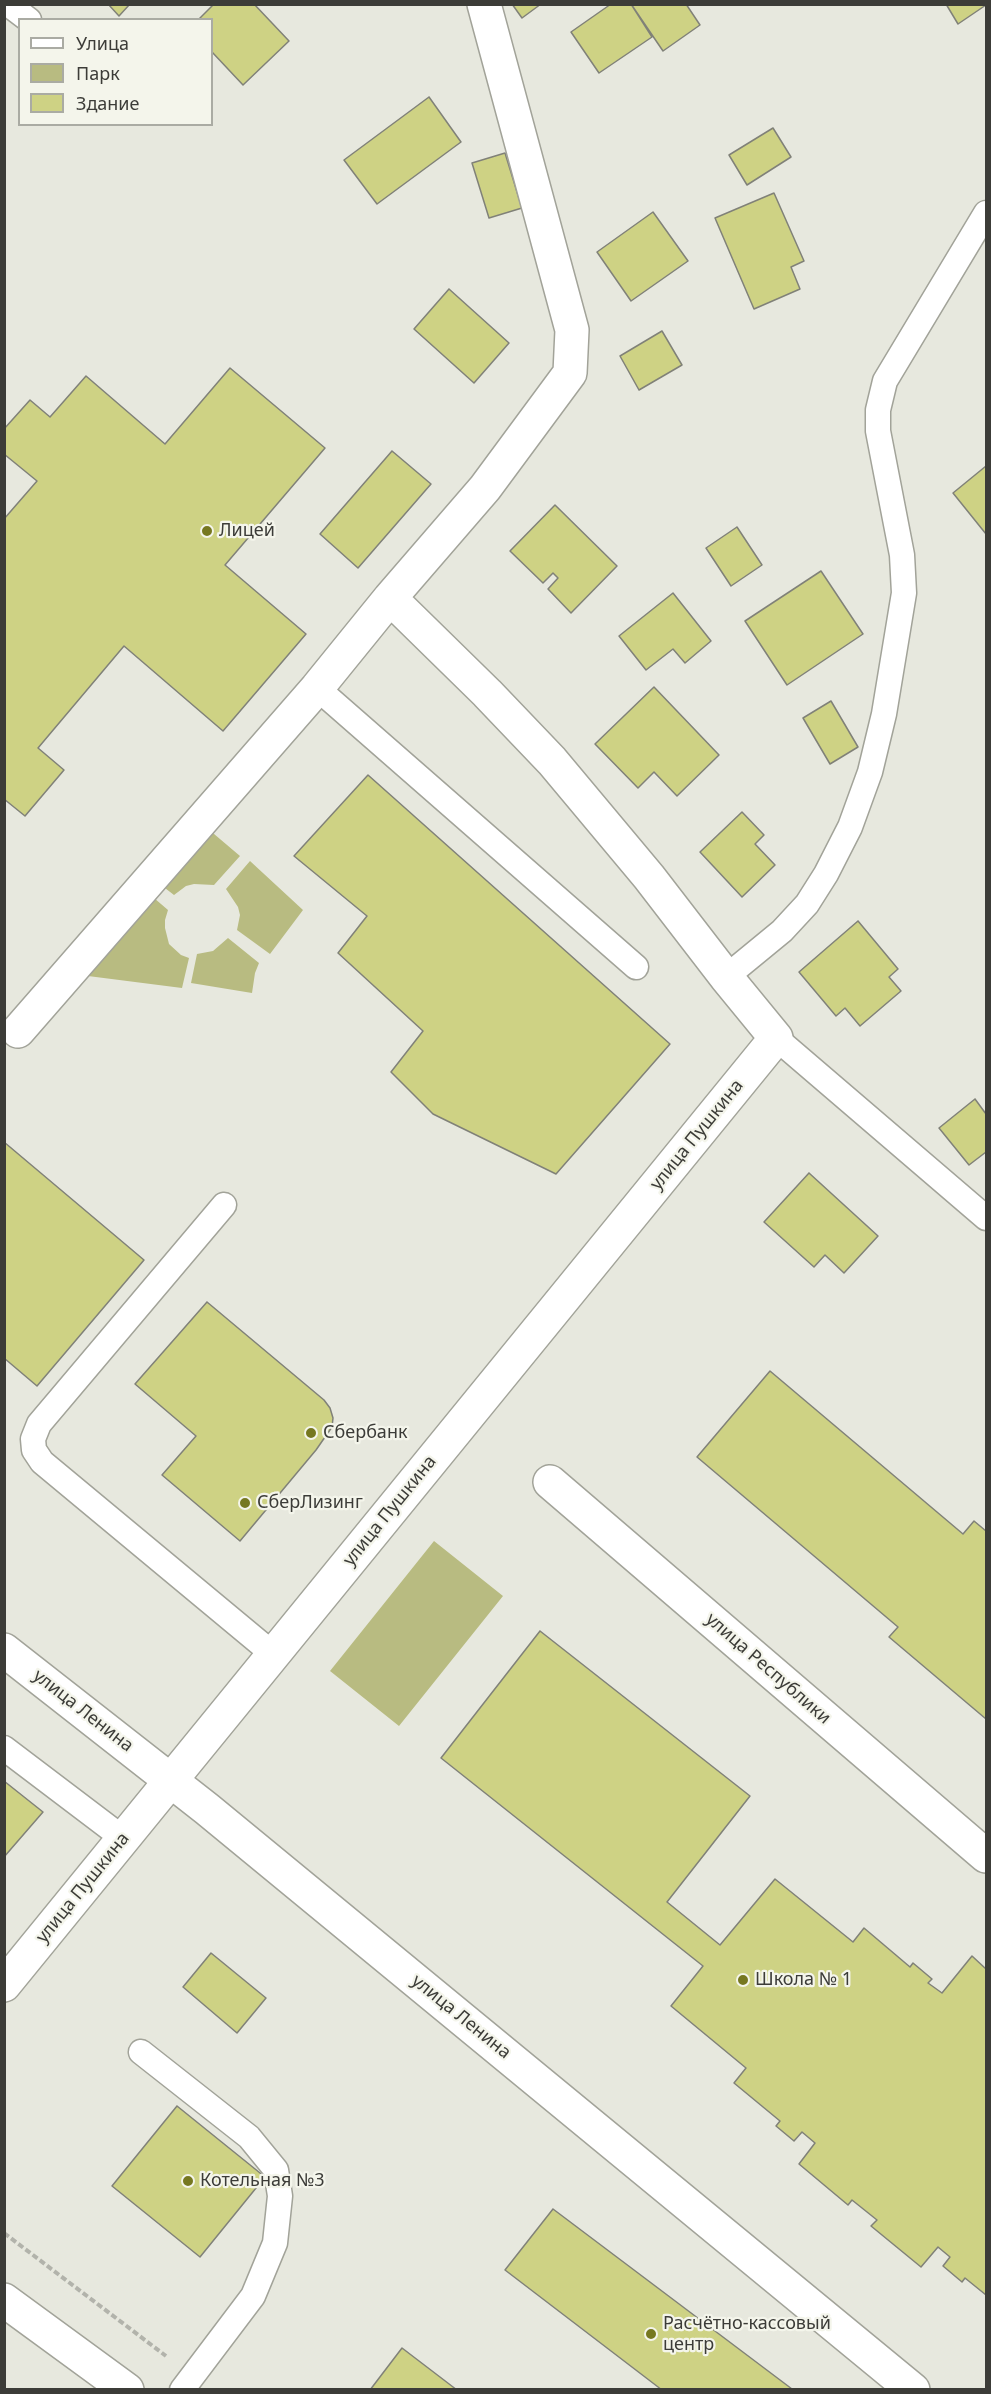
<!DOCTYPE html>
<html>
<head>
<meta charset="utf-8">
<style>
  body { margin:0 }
  #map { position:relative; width:991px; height:2394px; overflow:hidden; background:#e7e8de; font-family:"Noto Sans",sans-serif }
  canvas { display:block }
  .frame { position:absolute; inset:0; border:6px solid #3c3c38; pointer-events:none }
  .legend { position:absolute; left:18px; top:18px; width:195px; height:108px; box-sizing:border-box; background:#f4f5eb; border:2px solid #aaaba3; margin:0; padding:8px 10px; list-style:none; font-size:18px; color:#3c3c38 }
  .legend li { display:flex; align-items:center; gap:12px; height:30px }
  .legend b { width:30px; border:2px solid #aaaba3 }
</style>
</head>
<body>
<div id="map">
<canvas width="991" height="2394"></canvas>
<div class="frame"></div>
<ul class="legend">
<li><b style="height:8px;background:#fff"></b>Улица</li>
<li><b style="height:16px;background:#b8bb81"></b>Парк</li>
<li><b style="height:16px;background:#ced284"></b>Здание</li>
</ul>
</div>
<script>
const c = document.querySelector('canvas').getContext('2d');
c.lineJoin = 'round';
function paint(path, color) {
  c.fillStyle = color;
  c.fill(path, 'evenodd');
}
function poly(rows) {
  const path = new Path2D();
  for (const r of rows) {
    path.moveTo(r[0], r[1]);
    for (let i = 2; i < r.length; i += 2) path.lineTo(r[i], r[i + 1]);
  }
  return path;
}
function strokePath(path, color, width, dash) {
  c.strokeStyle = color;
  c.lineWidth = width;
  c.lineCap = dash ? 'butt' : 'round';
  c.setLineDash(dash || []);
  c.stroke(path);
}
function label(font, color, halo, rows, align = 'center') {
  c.font = font + ' "Noto Sans",sans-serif';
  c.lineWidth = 4.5;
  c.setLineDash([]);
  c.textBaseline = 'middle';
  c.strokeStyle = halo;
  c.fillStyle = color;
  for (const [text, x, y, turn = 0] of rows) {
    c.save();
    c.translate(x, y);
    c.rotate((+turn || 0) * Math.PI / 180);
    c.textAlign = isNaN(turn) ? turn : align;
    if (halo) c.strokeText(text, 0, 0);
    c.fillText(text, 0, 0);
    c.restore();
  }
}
const green = poly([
  [207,828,240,856,214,885,194,884,186,886,174,895,161,885],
  [250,861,303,910,270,954,237,930,240,915,238,907,226,889],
  [154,898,168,910,165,920,165,928,169,944,181,955,189,958,182,988,88,976],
  [228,938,259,963,255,973,252,993,191,983,197,954,213,951],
  [434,1541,503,1596,399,1726,330,1671]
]);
const building = poly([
  [108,4,130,4,119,16,108,4],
  [214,4,254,4,289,41,243,85,212,52,212,20,198,20,214,4],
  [512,4,541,4,522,18,512,4],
  [611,4,631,4,652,37,599,73,571,32,611,4],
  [631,4,686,4,700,25,663,51,631,4],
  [946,4,986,4,986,5,958,24,946,4],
  [429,97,461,142,377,204,344,160,429,97],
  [773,128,791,157,747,185,729,155,773,128],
  [505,153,522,208,489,218,472,163,505,153],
  [774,193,804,261,791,267,800,289,754,309,715,218,774,193],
  [653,212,688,261,631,301,597,252,653,212],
  [449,289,509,343,474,383,414,329,449,289],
  [662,331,682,365,639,390,620,356,662,331],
  [230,368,325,448,225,565,306,634,223,731,124,646,38,748,64,770,25,816,4,799,4,519,37,481,4,454,4,429,30,400,50,417,86,376,165,444,230,368],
  [392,451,431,484,358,568,320,534,392,451],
  [986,466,986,534,953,493,986,466],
  [555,505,617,566,571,613,548,589,558,578,553,573,543,583,510,551,555,505],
  [737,527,762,565,731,586,706,548,737,527],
  [821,571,863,634,787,685,745,621,821,571],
  [673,593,711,641,685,663,673,649,646,670,619,636,673,593],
  [654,687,719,755,677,796,654,772,638,788,595,744,654,687],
  [831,701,858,747,830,764,803,718,831,701],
  [368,775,670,1044,556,1174,433,1114,391,1072,423,1031,338,953,367,916,294,856,368,775],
  [742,812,764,835,755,844,775,865,742,897,700,852,742,812],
  [858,921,898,969,889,977,901,991,860,1026,845,1008,836,1016,799,972,858,921],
  [975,1099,986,1114,986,1152,969,1165,939,1128,975,1099],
  [4,1142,144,1260,37,1386,4,1358,4,1142],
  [809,1173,878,1236,844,1273,825,1255,814,1267,764,1222,809,1173],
  [207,1302,324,1400,330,1408,333,1418,332,1427,316,1450,240,1541,162,1475,196,1436,135,1384,207,1302],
  [770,1371,963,1534,974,1521,986,1531,986,1719,889,1637,898,1627,697,1457,770,1371],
  [540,1631,750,1796,667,1902,720,1945,775,1879,853,1942,864,1928,910,1967,913,1963,932,1979,928,1983,942,1993,972,1956,986,1969,986,2295,965,2278,962,2282,943,2266,950,2257,938,2247,921,2267,871,2226,877,2220,852,2200,848,2205,799,2164,815,2143,802,2132,794,2141,776,2126,780,2121,734,2083,746,2068,671,2006,703,1966,441,1758,540,1631],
  [4,1781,43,1812,4,1857,4,1781],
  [211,1953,266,1998,237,2033,183,1987,211,1953],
  [177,2106,265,2177,200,2257,112,2186,177,2106],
  [553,2209,792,2389,792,2390,662,2390,505,2270,553,2209],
  [402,2348,457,2390,370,2390,402,2348]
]);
const path = poly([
  [4,2233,166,2356]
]);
const service = poly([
  [8,4,29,20],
  [317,688,636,967],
  [726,977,782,931,807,904,826,874,850,827,870,772,884,714,904,593,902,555,878,431,878,410,885,381,986,213],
  [776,1038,986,1218],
  [224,1205,39,1424,33,1439,34,1450,42,1462,273,1654],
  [4,1748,124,1839],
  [141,2052,249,2137,276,2170,280,2196,275,2243,253,2296,182,2390]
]);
const pedestrian = poly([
  [4,1650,207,1809,913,2390]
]);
const minor = poly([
  [18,1031,317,688,390,598,485,488,570,373,572,330,484,4],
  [4,1985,776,1038,726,977,649,877,552,761,487,693,390,598]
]);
const tertiary = poly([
  [550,1482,986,1856],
  [4,2300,127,2390]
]);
const markers = [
  [207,531,6,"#767820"],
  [311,1433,6,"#767820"],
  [245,1503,6,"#767820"],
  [743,1980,6,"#767820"],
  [188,2181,6,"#767820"],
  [651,2334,6,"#767820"]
];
const poiNames = [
  ["Лицей",219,531],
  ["Сбербанк",323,1433],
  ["СберЛизинг",257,1503],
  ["Школа № 1",755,1980],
  ["Котельная №3",200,2181],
  ["Расчётно-кассовый",663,2324],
  ["центр",663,2345]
];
const streetNames = [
  ["улица Пушкина",697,1135,-51],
  ["улица Пушкина",390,1511,-51],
  ["улица Республики",768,1669,41],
  ["улица Ленина",83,1711,38],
  ["улица Пушкина",83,1888,-51],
  ["улица Ленина",461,2017,39]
];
paint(green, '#b8bb81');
paint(building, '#ced284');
strokePath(building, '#808178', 1.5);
strokePath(service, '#a2a399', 27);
strokePath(pedestrian, '#a2a399', 36);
strokePath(minor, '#a2a399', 36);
strokePath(tertiary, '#a2a399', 36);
strokePath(path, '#b2b3ab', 4, [6, 3]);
strokePath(service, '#fff', 24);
strokePath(pedestrian, '#fff', 33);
strokePath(minor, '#fff', 33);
strokePath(tertiary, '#fff', 33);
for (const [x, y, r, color] of markers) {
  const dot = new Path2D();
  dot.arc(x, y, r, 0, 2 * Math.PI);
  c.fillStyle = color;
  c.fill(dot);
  strokePath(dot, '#f4f5eb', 2);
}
label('18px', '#3c3c38', '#f4f5eb', poiNames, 'left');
label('18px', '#3c3c38', '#f4f5eb', streetNames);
</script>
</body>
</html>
